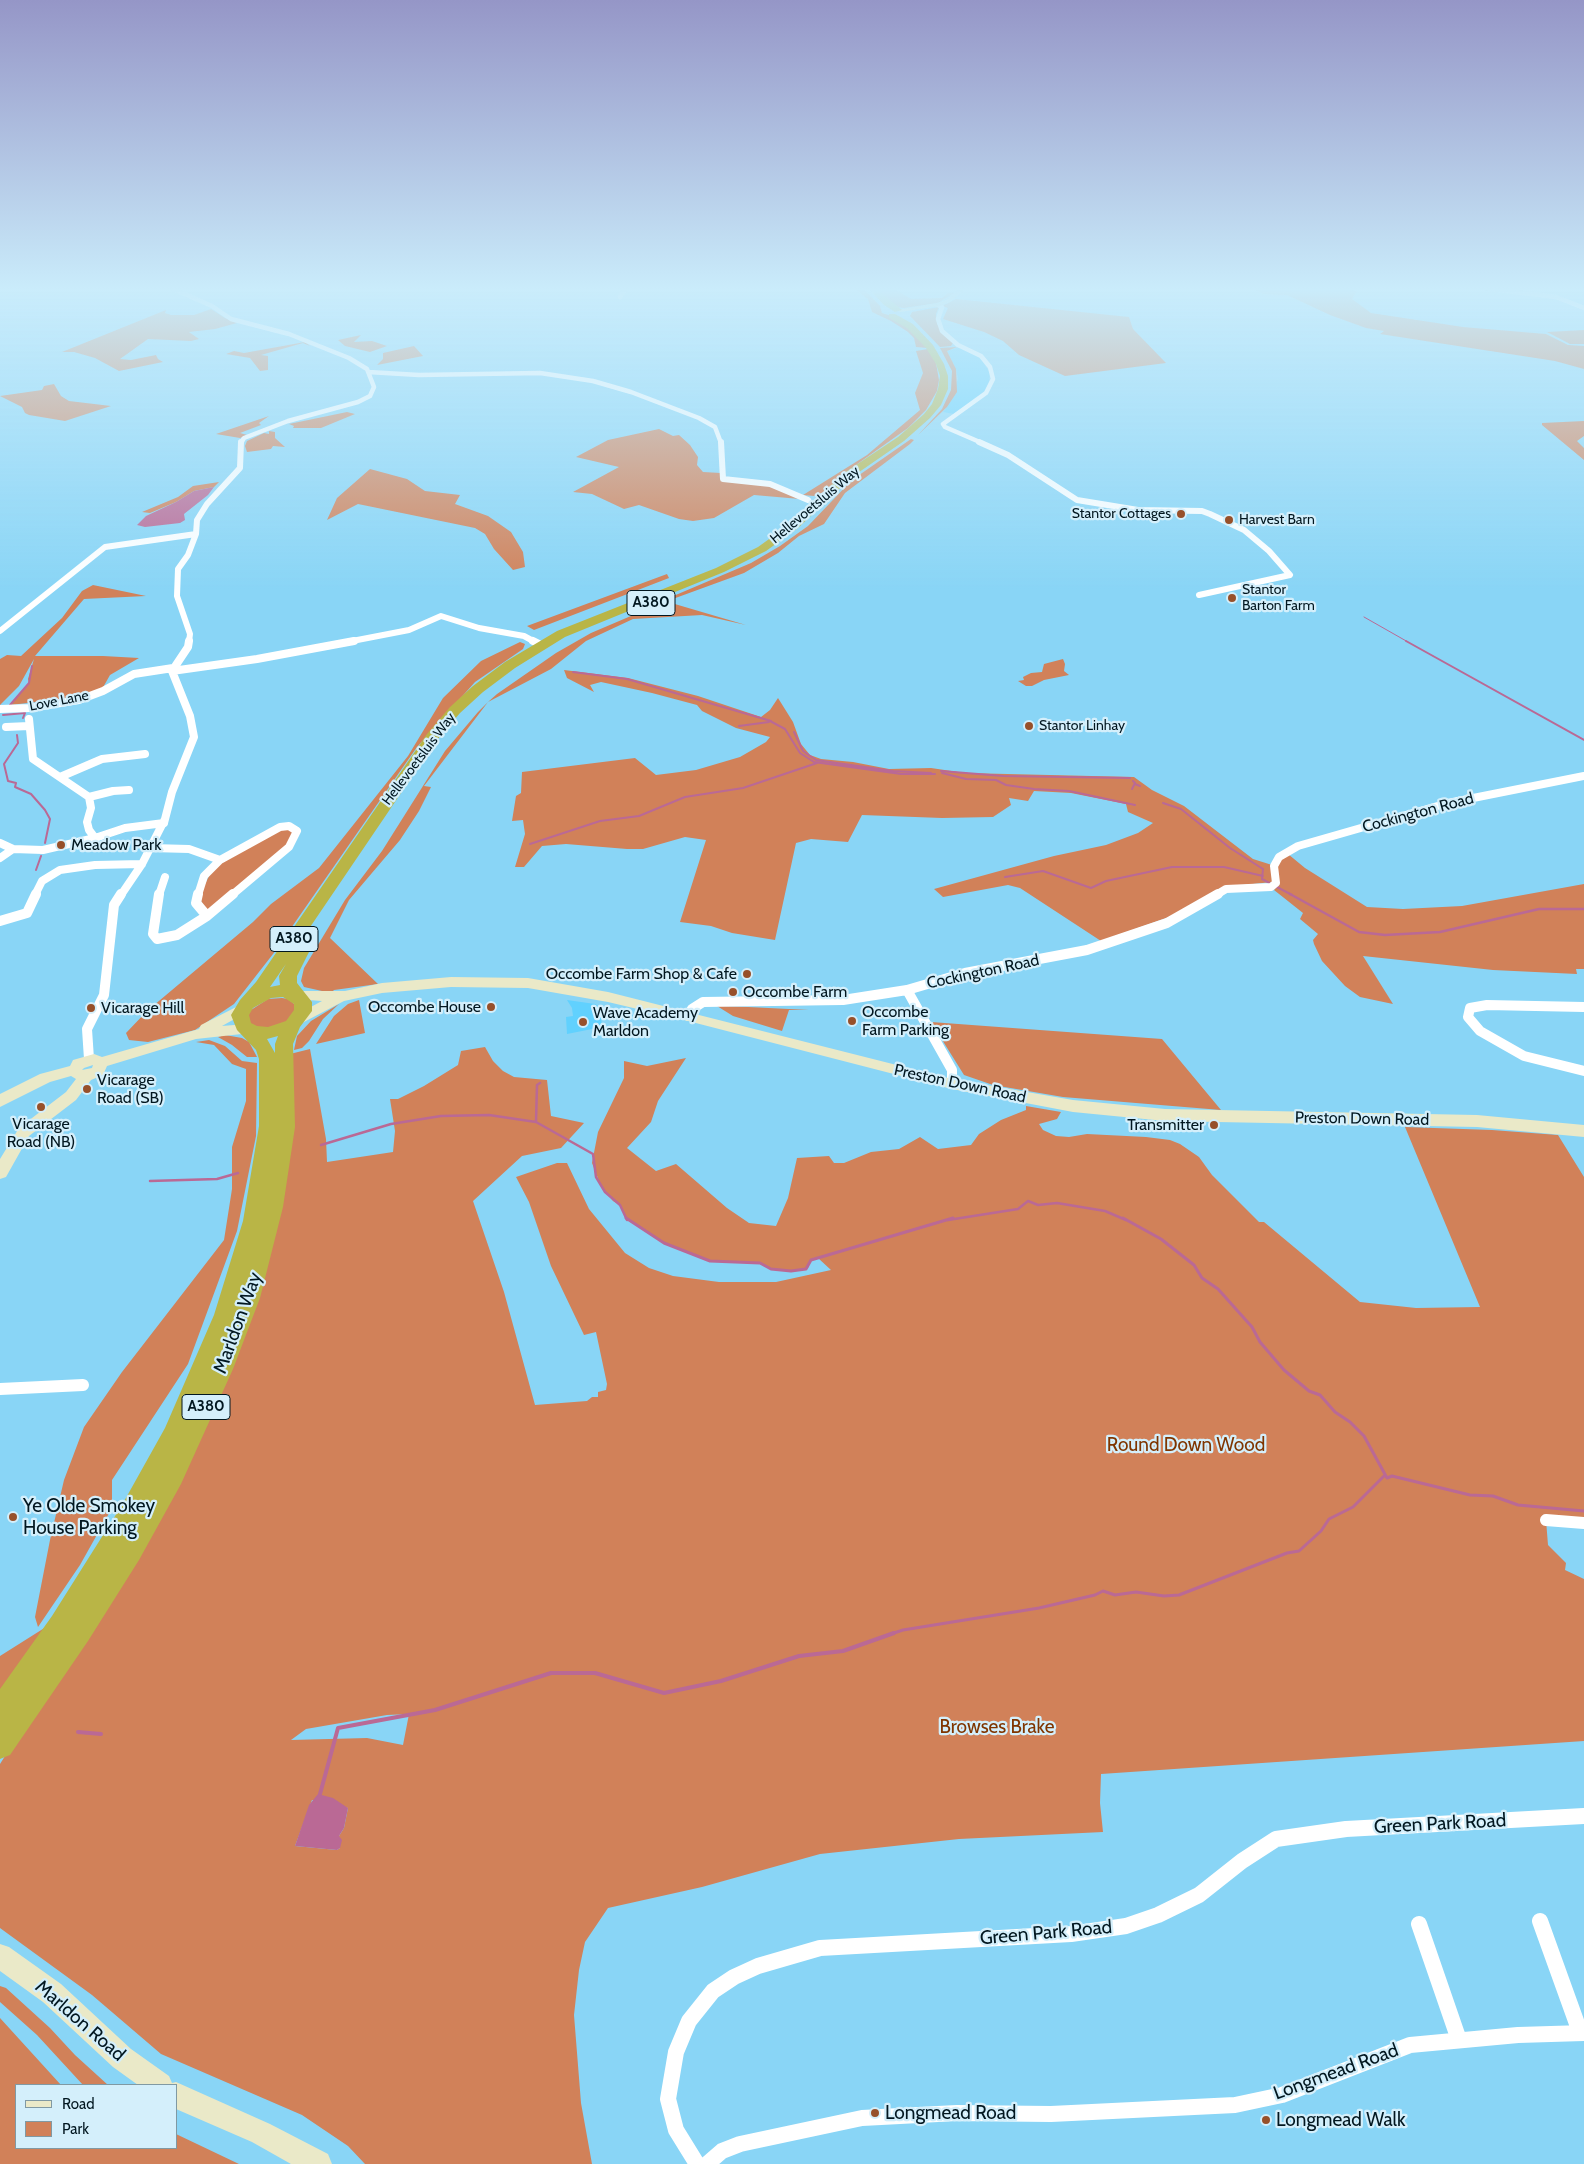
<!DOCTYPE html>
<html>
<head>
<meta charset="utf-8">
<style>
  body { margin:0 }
  #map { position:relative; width:1584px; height:2164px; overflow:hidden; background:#89d5f6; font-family:Cabin,sans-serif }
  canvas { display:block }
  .legend { position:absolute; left:15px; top:2084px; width:162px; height:65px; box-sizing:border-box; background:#d4effb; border:1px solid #8099a3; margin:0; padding:6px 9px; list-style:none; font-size:15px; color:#021720 }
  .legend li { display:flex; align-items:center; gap:10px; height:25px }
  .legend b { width:25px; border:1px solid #8099a3 }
</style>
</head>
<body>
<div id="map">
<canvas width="1584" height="2164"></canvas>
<ul class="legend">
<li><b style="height:6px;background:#eae9c8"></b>Road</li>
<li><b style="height:14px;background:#d18159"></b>Park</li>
</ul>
</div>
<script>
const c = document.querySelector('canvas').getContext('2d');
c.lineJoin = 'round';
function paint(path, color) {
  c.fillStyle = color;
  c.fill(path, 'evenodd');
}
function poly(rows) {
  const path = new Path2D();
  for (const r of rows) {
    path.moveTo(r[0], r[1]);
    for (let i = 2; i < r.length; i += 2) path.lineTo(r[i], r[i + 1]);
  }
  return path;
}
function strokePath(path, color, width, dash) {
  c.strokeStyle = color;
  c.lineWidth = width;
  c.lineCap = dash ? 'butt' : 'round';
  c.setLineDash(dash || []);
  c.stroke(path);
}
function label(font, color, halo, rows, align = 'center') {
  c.font = font + ' Cabin,sans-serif';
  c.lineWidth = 4.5;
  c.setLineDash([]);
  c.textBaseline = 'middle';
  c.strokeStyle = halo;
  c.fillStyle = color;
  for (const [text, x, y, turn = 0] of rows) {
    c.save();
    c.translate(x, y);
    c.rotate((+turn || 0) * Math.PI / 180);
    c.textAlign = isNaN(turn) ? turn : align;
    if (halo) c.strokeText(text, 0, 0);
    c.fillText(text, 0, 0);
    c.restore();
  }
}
const built = poly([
  [960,347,979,356,990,373,989,382,986,390,954,414,943,412,947,407,958,379,956,369,947,351],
  [567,1000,595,1004,600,1007,602,1027,567,1034,566,1017,573,1016,572,1008]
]);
const green = poly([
  [854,288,863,288,880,306,882,313,898,318,928,348,916,347,914,338,908,332,891,321,872,312,868,299],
  [874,288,893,288,911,299,942,298,948,293,954,293,938,303,904,308,897,307],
  [1252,288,1333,288,1357,291,1352,299,1371,313,1463,327,1546,334,1568,345,1584,346,1584,369,1555,361,1380,334,1384,331,1366,328,1330,315,1287,295,1263,294],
  [956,299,1129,317,1133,329,1166,363,1065,376,1019,355,1003,341,984,332,943,319,948,308,942,306],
  [939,307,936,314,937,324,953,343,951,346,940,347,910,316,912,312],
  [211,309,225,318,237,323,215,329,189,332,199,339,191,341,148,339,120,359,131,360,156,355,158,359,163,362,119,371,95,358,74,352,62,352,166,310,165,313,171,315,194,315],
  [1584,330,1584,344,1570,344,1547,332],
  [361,335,354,342,372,341,387,346,370,352,345,346,338,340],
  [305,342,310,346,303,343,261,355,268,356,268,370,260,371,250,358,226,354,234,351,244,353],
  [414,346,423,356,377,365,383,359,383,353],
  [957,347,947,351,956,369,957,392,947,407,918,435,942,409,951,390,952,371,940,348],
  [928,349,936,363,939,380,937,391,926,410,908,428,846,472,824,492,814,496,803,495,867,455,920,410,915,393,923,373,916,351],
  [54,384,61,396,69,401,111,406,65,421,29,415,25,413,22,407,0,396,42,390,44,386],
  [347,412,355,414,321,428,293,428,294,426,289,424],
  [269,416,259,423,261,425,240,433,247,435,240,438,216,434],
  [1584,421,1584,436,1577,441,1584,448,1584,460,1542,425,1542,423],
  [659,429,673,436,679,435,690,445,698,457,697,465,703,472,721,473,721,480,762,483,800,499,754,495,714,518,693,521,679,519,639,505,624,509,592,494,573,492,619,467,576,457,608,440],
  [269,431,275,432,275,438,285,447,273,446,271,449,247,452,245,446,247,441,264,433,269,434],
  [911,439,914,440,910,444,845,493,824,524,799,536,778,553,744,573,670,600,671,597,751,563,780,546,808,526,852,480],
  [370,469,407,479,425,491,460,495,455,504,488,516,511,532,523,552,525,567,513,570,494,549,485,534,475,528,358,504,327,520,337,498],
  [219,482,214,487,194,491,176,502,150,513,142,512,178,497,193,486],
  [667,574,669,578,534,630,527,626],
  [93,585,146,596,84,599,35,656,103,656,139,658,110,675,101,691,80,697,10,705,29,683,28,679,34,659,19,686,0,705,0,659,7,655,21,656,62,618,82,591],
  [668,602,746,625,702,615,633,619,586,641,551,669,488,702,424,786,431,787,419,811,400,840,349,900,330,938,378,984,334,990,331,993,304,987,301,981,304,968,345,900,382,851,445,751,478,712,488,702,497,694,556,653,591,633,652,607],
  [520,642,525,644,523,649,475,682,417,747,273,954,234,1004,195,1030,148,1042,129,1040,126,1033,147,1011,253,922,271,904,319,868,408,756,443,698,481,661],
  [1063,659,1065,664,1064,671,1069,675,1044,680,1032,686,1026,686,1018,681,1024,680,1023,677,1031,673,1042,672,1044,664],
  [564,670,628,678,698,696,761,717,770,710,778,698,793,722,801,744,810,755,821,759,853,762,889,769,931,768,965,773,1134,777,1152,790,1184,806,1253,859,1272,865,1272,882,1243,885,1189,910,1101,941,1020,888,1008,885,943,897,934,889,1054,856,1106,845,1138,833,1153,823,1128,812,1126,804,1071,793,1034,791,1028,801,1009,798,1011,805,993,817,942,818,862,815,848,842,811,839,796,843,775,940,732,933,711,926,680,922,706,840,685,837,643,849,627,849,566,844,542,846,524,867,515,867,525,834,523,820,512,821,516,796,521,793,522,772,635,758,656,775,696,770,740,757,766,742,770,737,736,728,702,711,697,705,652,693,601,682,590,685,594,692,567,678],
  [284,827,293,831,287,845,212,909,206,909,201,901,201,892,213,868],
  [1288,854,1305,868,1367,907,1403,909,1462,906,1584,884,1584,969,1576,969,1577,974,1493,970,1363,956,1393,1004,1360,997,1345,986,1322,961,1314,944,1313,940,1318,934,1300,919,1303,913,1274,890,1279,884,1276,866,1281,859],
  [282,998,288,999,299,1008,282,1029,250,1027,248,1014,251,1010,268,999],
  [359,1000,365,1033,316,1044,334,1016,348,1004],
  [339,1004,323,1019,309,1041,302,1048,294,1050,297,1036,311,1021],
  [717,1006,748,1007,809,1010,789,1010,782,1031,733,1016],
  [931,1022,1162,1039,1221,1110,1063,1097,993,1085,964,1075],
  [225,1035,242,1038,249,1042,257,1057,247,1057,232,1045,218,1037],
  [209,1040,225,1046,242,1061,257,1063,256,1136,237,1231,188,1364,112,1480,112,1508,80,1565,38,1627,35,1617,50,1540,64,1480,84,1427,122,1372,224,1240,232,1189,232,1147,246,1101,246,1069,232,1064,214,1045,196,1042],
  [485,1047,493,1061,503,1071,514,1077,547,1080,551,1116,584,1123,561,1148,522,1156,473,1201,504,1292,535,1405,587,1401,592,1397,598,1397,598,1392,606,1390,607,1384,596,1332,584,1335,551,1266,529,1202,516,1177,557,1163,567,1163,589,1209,625,1253,649,1268,673,1276,719,1282,776,1282,831,1270,818,1258,811,1260,808,1268,800,1271,771,1269,760,1263,710,1261,664,1243,626,1219,620,1205,613,1201,601,1186,592,1163,598,1132,624,1078,624,1061,647,1066,686,1058,658,1101,651,1122,627,1148,656,1171,676,1164,727,1208,749,1223,776,1226,788,1198,797,1158,829,1156,834,1163,844,1163,871,1152,899,1149,920,1137,938,1149,971,1145,979,1134,1001,1120,1026,1110,1026,1106,1061,1112,1057,1119,1039,1124,1043,1130,1056,1136,1069,1137,1087,1134,1146,1137,1170,1140,1180,1144,1199,1157,1212,1175,1259,1222,1264,1222,1360,1302,1416,1308,1480,1307,1405,1127,1492,1130,1558,1135,1584,1177,1584,1517,1546,1520,1548,1545,1566,1563,1565,1570,1584,1579,1584,1741,1101,1774,1100,1803,1103,1832,959,1839,820,1854,702,1887,608,1908,585,1942,579,1970,574,2015,581,2103,592,2164,365,2164,348,2146,302,2115,161,2054,92,1995,0,1928,0,1764,182,1474,290,1054,310,1049,326,1139,327,1162,393,1152,395,1131,390,1099,398,1099,424,1086,458,1065,461,1051],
  [409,1714,403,1745,367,1738,291,1740,306,1729,387,1715],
  [312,1800,348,1808,344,1828,339,1836,340,1848,337,1850,295,1846],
  [46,1627,0,1698,0,1656],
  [0,1986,6,1988,50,2028,75,2055,108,2085,83,2085,37,2035,0,2002],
  [0,2018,61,2085,16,2085,16,2148,176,2148,176,2134,239,2164,0,2164]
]);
const water = poly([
  [214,487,208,495,184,514,185,520,180,523,145,527,137,525,146,516,176,502,194,491],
  [318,1794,333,1798,348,1808,344,1828,339,1836,342,1840,340,1848,337,1850,295,1846,309,1805]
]);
const streamFar4 = poly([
  [1364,617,1408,642]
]);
const streamFar3 = poly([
  [1406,641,1584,740],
  [573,672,627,679,771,721],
  [10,705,29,683,32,666],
  [3,715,25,713,23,718],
  [770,721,785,729,800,753,814,762,901,774,935,774],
  [739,726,769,722],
  [794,732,803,751,816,760,893,771,931,773],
  [17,735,18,743,4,764,8,781,16,783,15,787,31,794,45,810,50,819,45,843],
  [941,771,1003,776,1130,778],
  [942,773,966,779,996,780,1006,785,1034,789,1069,791,1135,805],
  [1135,784,1140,786],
  [1132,789,1135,783,1133,781],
  [1163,803,1181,809,1230,848,1263,869,1262,879,1292,895],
  [530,844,600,821,639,816,685,797,743,788,817,763],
  [36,870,41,856],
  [1005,877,1043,871,1091,888,1106,881,1172,867,1224,867,1263,876]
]);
const streamFar2 = poly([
  [1290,894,1359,932,1385,935,1440,932,1539,909,1584,909],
  [536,1122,537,1085,540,1083],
  [321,1145,391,1124,441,1116,489,1115,536,1122,593,1154,596,1177,605,1192,620,1205,627,1220],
  [150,1181,217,1179,238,1173],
  [948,1220,1018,1209,1028,1201,1038,1205,1057,1203,1105,1211,1126,1220]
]);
const streamFar1 = poly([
  [626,1218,664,1243,710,1261,760,1263,771,1269,791,1271,806,1269,811,1260,953,1218],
  [1123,1218,1161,1239,1194,1265,1202,1278,1218,1289,1252,1327,1260,1342,1284,1370,1309,1391,1320,1395,1335,1412,1350,1422,1364,1436,1387,1478,1392,1476,1470,1495,1493,1496,1518,1505,1584,1511],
  [891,1634,903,1630,1039,1608,1095,1595,1103,1591,1115,1595,1136,1592,1164,1596,1179,1595,1287,1553,1299,1551,1321,1531,1329,1519,1353,1507,1385,1475]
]);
const stream = poly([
  [78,1732,101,1734],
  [320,1794,338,1728,435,1710,551,1673,595,1673,664,1693,721,1681,799,1656,843,1651,894,1633]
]);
const streetFar5 = poly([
  [171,288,212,306,231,319,289,334,349,358,367,369,374,387,370,396,358,402,288,421,244,438,241,443],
  [1484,288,1556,297,1584,308],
  [620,297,626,288],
  [938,305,942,307,938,319,942,331,958,345,981,356,990,367,993,379,986,393,943,424,945,427,982,443],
  [368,372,419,375,540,373,593,381,631,392,699,418,715,427,721,443]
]);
const streetFar4 = poly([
  [721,442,723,479,770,484,808,500],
  [979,442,1008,455,1077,500,1138,510,1202,511,1210,514,1244,530,1269,551,1290,575,1199,595],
  [0,631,105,547,196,534],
  [189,642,190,634,177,596,178,569,188,555,196,534,197,520,207,504,240,468,241,442],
  [347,642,409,630,441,616,479,628,524,636,535,642]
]);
const streetFar3 = poly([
  [533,641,541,645],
  [172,671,257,659,354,641],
  [0,709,30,708,79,700,103,691,134,674,173,668],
  [29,719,33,759,89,797,91,808,87,822,89,830,95,838,125,828,164,823],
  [6,727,29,726],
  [60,777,102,759,145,754],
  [89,797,113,791,129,790],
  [164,823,172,792,194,737,190,716,172,671,188,647,189,641],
  [0,843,13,849,43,850,95,838],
  [151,848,189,849,220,860,280,827,289,826,297,831,289,847,232,895],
  [0,858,13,849],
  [35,895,42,881,60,870,95,865,142,864],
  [121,895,142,864,165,819],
  [159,895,165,877],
  [198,895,204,876,220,860],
  [1216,895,1226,889,1271,887,1276,883,1274,866,1279,857,1298,846,1448,803,1584,776]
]);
const streetFar2 = poly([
  [159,894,153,934,157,939,177,935,207,916,233,894],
  [198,894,196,903,207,916],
  [0,921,27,913,36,894],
  [907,990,952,1070,952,1084],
  [1584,1007,1487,1005,1470,1008,1468,1017,1480,1031,1524,1056,1584,1071],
  [688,1016,692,1009,703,1002,843,1000,907,990,965,973,1087,950,1167,923,1218,894],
  [89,1059,87,1029,104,995,114,905,121,894]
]);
const streetFar1 = poly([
  [0,1389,83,1385],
  [1546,1520,1584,1523]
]);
const street = poly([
  [1540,1921,1580,2032],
  [1419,1924,1459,2040],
  [697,2164,676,2130,668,2099,676,2052,689,2021,713,1991,734,1977,758,1966,820,1948,1071,1934,1126,1926,1158,1915,1199,1895,1242,1861,1276,1839,1346,1829,1584,1816],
  [707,2164,722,2151,740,2144,862,2118,957,2113,1051,2114,1235,2105,1282,2095,1410,2045,1518,2035,1584,2033]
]);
const secondary = poly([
  [960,288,966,288,950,302,940,306,900,312,897,310,937,303,946,300,960,288],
  [451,977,528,978,608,992,952,1079,1073,1100,1165,1109,1477,1115,1584,1125,1584,1137,1477,1127,1165,1121,1073,1112,952,1089,688,1021,608,1002,528,988,451,987,382,993,344,1001,302,1023,297,1025,290,1020,292,1017,322,1001,294,999,292,996,299,991,345,991,382,983,451,977],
  [242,1004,247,1006,249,1009,247,1012,222,1026,246,1024,253,1029,251,1033,196,1039,107,1066,103,1075,91,1080,76,1100,29,1136,6,1177,0,1179,0,1159,19,1128,66,1092,76,1079,71,1076,50,1082,0,1107,0,1094,40,1074,70,1066,73,1060,94,1054,102,1057,199,1029,201,1025,242,1004],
  [93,1065,92,1068,82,1070,84,1068,93,1065],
  [0,1944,9,1947,61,1984,131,2049,169,2076,172,2083,176,2082,270,2124,328,2154,332,2164,291,2164,252,2142,176,2109,176,2085,138,2085,113,2067,43,2002,0,1971,0,1944]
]);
const highway = poly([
  [868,288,876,288,902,310,895,312,884,305,868,288],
  [889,314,895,314,913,324,933,345,944,364,948,376,948,389,941,405,930,418,904,441,852,477,798,528,766,551,724,572,565,637,515,668,483,692,460,713,437,740,302,939,311,940,313,944,297,976,297,983,312,1002,312,1011,300,1027,293,1044,295,1127,283,1207,260,1298,233,1369,181,1484,139,1560,88,1641,10,1755,0,1759,0,1689,52,1616,122,1505,165,1428,214,1315,243,1221,259,1126,259,1059,256,1050,237,1030,231,1015,240,1000,256,982,427,734,450,707,473,686,505,662,557,631,716,568,758,547,790,524,844,473,898,437,924,414,932,404,938,389,940,376,936,364,926,348,907,328,889,318,889,314],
  [286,964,279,976,280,985,270,987,286,964],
  [283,997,294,1004,294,1010,286,1021,268,1027,257,1026,251,1023,249,1015,253,1008,271,998,283,997],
  [278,1036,275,1044,275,1053,267,1039,278,1036]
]);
const markers = [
  [1181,514,5,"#97502a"],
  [1229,520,5,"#97502a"],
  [1232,598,5,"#97502a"],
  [1029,726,5,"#97502a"],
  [61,845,5,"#97502a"],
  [747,974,5,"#97502a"],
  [733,992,5,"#97502a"],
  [491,1007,5,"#97502a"],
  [91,1008,5,"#97502a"],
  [852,1021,5,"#97502a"],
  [583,1022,5,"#97502a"],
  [87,1089,5,"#97502a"],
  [41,1107,5,"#97502a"],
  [1214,1125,5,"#97502a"],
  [13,1517,5,"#97502a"],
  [875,2113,5,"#97502a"],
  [1266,2120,5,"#97502a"]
];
const farStreetnames = [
  ["Hellevoetsluis Way",815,505,-40],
  ["Love Lane",59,701,-11],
  ["Hellevoetsluis Way",419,759,-53]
];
const farPoinames = [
  ["Stantor Cottages",1171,514,"right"],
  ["Harvest Barn",1239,520],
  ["Stantor",1242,590],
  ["Barton Farm",1242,606],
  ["Stantor Linhay",1039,726]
];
const shields = [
  [651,603,48],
  [294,939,48],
  [206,1407,48]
];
const shieldNames = [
  ["A380",651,603],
  ["A380",294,939],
  ["A380",206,1407]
];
const streetNames = [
  ["Cockington Road",1418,813,-15],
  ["Cockington Road",983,972,-12],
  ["Preston Down Road",960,1084,12],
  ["Preston Down Road",1362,1119,1]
];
const poiNames = [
  ["Meadow Park",71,845],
  ["Occombe Farm Shop & Cafe",737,974,"right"],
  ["Occombe Farm",743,992],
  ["Occombe House",481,1007,"right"],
  ["Vicarage Hill",101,1008],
  ["Occombe",862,1012],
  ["Farm Parking",862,1030],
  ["Wave Academy",593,1013],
  ["Marldon",593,1031],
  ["Vicarage",97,1080],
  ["Road (SB)",97,1098],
  ["Vicarage",41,1124,"center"],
  ["Road (NB)",41,1142,"center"],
  ["Transmitter",1204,1125,"right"]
];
const nearStreetnames = [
  ["Marldon Way",238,1323,-70],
  ["Green Park Road",1440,1824,-3],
  ["Green Park Road",1046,1933,-5],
  ["Marldon Road",80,2021,41],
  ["Longmead Road",1336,2072,-20]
];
const nearParknames = [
  ["Round Down Wood",1186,1445],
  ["Browses Brake",997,1727]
];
const nearPoinames = [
  ["Ye Olde Smokey",23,1506],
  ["House Parking",23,1528],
  ["Longmead Road",885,2113],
  ["Longmead Walk",1276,2120]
];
paint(built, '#61d1fe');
paint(green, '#d18159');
paint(water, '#ba6995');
strokePath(streamFar4, '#ba6995', 1);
strokePath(streamFar3, '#ba6995', 2);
strokePath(streamFar2, '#ba6995', 2.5);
strokePath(streamFar1, '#ba6995', 3);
strokePath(stream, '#ba6995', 4);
strokePath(streetFar5, '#fff', 4.5);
strokePath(streetFar4, '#fff', 6);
strokePath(streetFar3, '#fff', 8);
strokePath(streetFar2, '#fff', 10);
strokePath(streetFar1, '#fff', 12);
strokePath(street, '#fff', 16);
paint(secondary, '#eae9c8');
paint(highway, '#b9b546');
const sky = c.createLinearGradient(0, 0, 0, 591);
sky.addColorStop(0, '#9596c7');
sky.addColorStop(0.49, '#caecfb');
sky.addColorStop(1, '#caecfb00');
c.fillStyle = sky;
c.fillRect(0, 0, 1584, 591);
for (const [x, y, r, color] of markers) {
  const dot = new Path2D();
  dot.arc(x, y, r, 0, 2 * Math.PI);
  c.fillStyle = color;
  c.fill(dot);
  strokePath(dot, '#d4effb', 2);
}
label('14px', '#021720', '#d4effb', farStreetnames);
label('14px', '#021720', '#d4effb', farPoinames, 'left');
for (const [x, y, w] of shields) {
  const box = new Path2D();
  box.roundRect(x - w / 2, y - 12.5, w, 25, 4);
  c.fillStyle = '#d4effb';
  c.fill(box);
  strokePath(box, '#021720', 1);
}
label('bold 15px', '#021720', null, shieldNames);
label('16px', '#021720', '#d4effb', streetNames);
label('16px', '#021720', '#d4effb', poiNames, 'left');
label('19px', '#021720', '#d4effb', nearStreetnames);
label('19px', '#7f3500', '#d4effb', nearParknames);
label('19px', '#021720', '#d4effb', nearPoinames, 'left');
</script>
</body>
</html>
